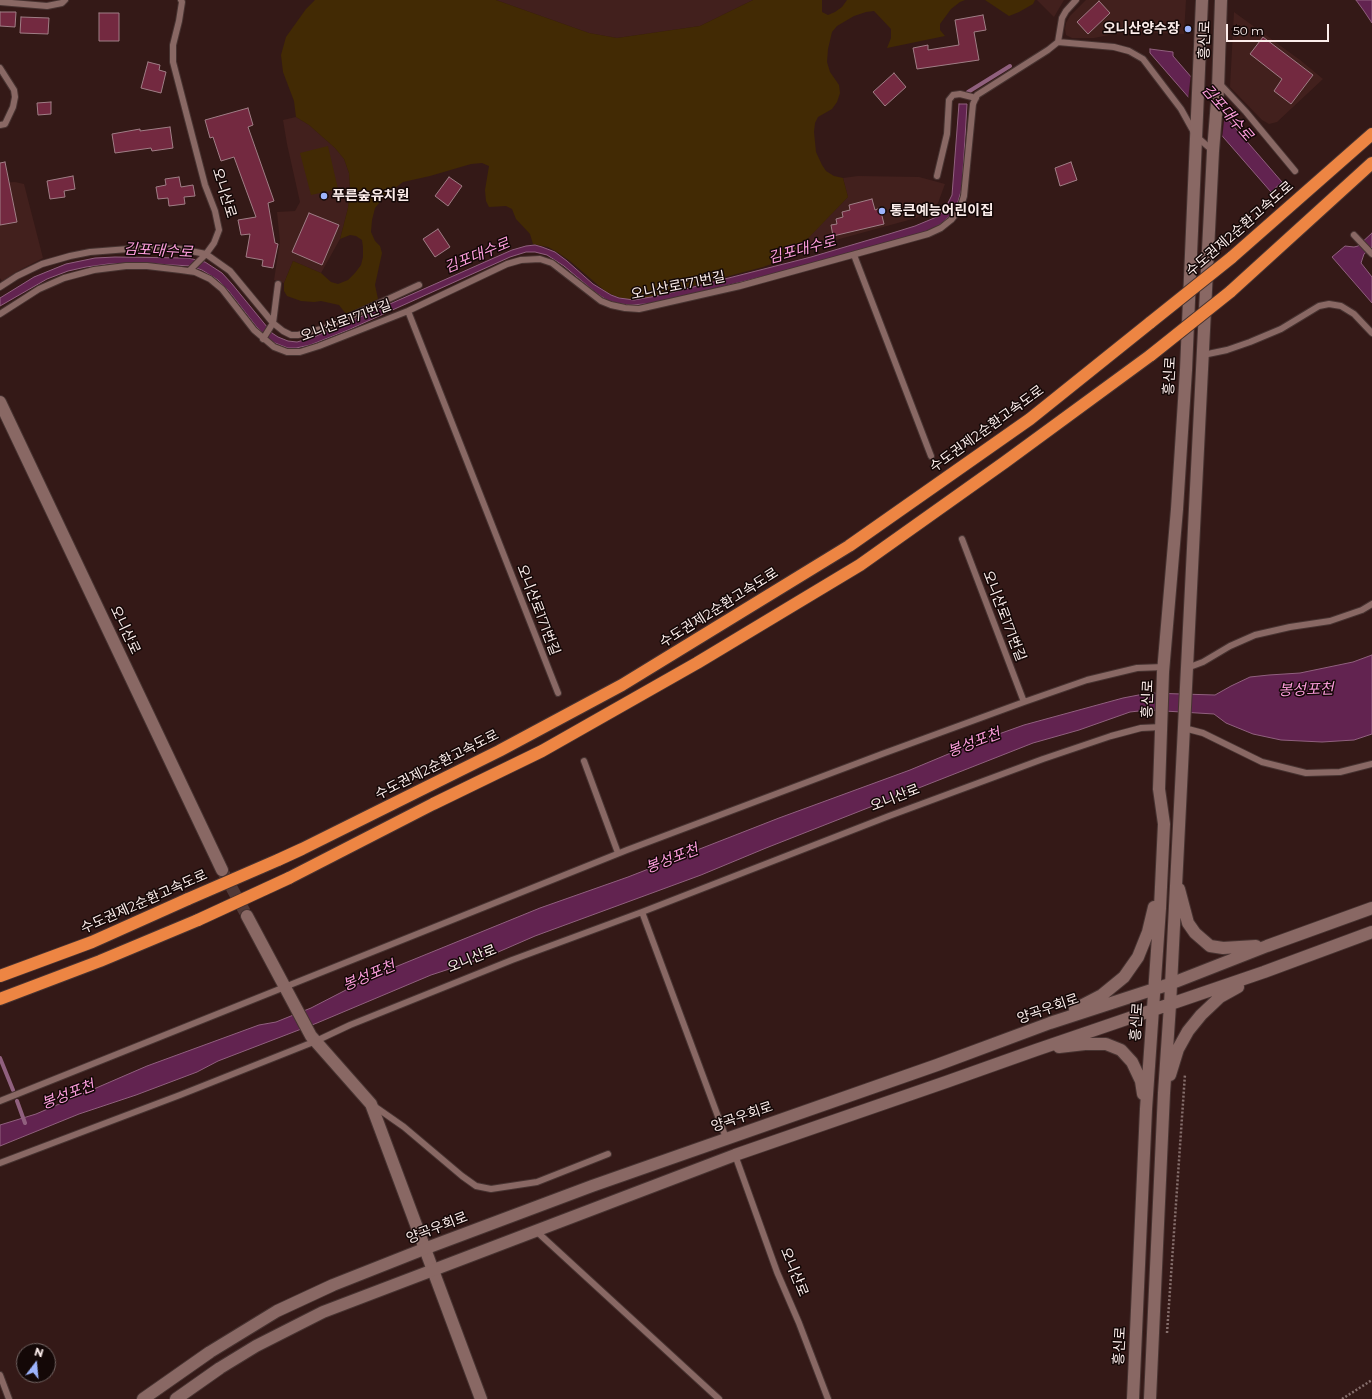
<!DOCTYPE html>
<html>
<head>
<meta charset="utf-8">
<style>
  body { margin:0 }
  #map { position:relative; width:1372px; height:1399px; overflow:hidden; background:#341917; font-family:Montserrat,sans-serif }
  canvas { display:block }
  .north { position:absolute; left:16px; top:1343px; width:40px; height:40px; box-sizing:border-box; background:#140807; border:1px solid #716462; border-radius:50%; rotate:16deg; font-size:11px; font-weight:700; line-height:16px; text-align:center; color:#fcedeb }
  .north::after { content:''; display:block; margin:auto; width:14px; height:18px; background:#9db4fd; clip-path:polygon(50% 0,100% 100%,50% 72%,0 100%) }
  .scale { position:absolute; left:1226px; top:24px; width:103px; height:18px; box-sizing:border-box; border:2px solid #fcedeb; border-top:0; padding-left:5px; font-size:12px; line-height:14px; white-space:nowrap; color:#fcedeb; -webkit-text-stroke:3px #140807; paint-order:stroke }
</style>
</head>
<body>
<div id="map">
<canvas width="1372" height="1399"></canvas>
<div class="north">N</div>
<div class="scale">50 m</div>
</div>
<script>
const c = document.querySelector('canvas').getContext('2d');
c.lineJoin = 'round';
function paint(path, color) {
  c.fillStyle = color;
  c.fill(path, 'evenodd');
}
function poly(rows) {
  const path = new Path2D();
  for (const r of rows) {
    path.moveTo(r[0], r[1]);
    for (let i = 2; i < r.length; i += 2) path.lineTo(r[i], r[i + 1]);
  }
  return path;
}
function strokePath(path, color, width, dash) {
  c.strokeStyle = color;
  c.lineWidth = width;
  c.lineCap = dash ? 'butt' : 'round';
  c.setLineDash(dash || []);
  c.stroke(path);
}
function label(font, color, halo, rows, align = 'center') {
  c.font = font + ' Montserrat,"Noto Sans KR",sans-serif';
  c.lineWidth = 3;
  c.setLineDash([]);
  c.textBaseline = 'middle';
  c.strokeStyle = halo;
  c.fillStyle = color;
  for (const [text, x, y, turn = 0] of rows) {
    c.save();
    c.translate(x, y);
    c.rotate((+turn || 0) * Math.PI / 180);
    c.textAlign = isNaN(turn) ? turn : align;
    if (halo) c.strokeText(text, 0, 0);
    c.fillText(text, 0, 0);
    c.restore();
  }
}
const built = poly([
  [496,0,753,0,700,26,617,38,589,33],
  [1037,0,1064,0,1054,17],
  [1086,0,1186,0,1184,34,1136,32,1114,34,1094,38,1072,38,1066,35,1065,29,1066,23,1070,16],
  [1234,12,1300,60,1323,79,1277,122,1269,124,1262,120,1230,87],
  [296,117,309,125,335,148,344,159,349,173,350,190,348,208,340,239,321,273,293,261,284,283,274,280,280,242,277,212,295,211,300,202,287,144,283,120],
  [858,176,919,177,945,184,938,203,933,209,916,218,803,249,799,247,848,197,843,178],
  [15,182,24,184,43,258,18,271,2,281,0,278,0,183]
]);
const green = poly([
  [315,0,496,0,589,33,617,38,700,26,753,0,822,0,822,12,828,15,835,12,842,7,847,0,965,0,960,2,951,9,940,24,940,30,945,36,887,48,891,38,891,29,874,11,866,12,854,16,837,26,832,32,828,49,827,62,830,72,839,85,840,93,837,102,832,109,818,117,815,123,814,132,816,152,822,165,826,171,834,176,843,178,848,197,792,255,785,259,763,267,650,297,634,299,625,299,615,296,605,291,570,261,557,252,548,247,533,244,530,234,516,219,512,209,506,206,489,207,486,201,485,190,489,166,482,163,471,164,430,176,403,182,386,195,375,208,372,220,371,232,375,241,380,246,382,253,375,285,378,299,346,314,339,305,321,301,314,302,301,301,287,296,284,291,284,283,293,261,321,273,331,282,338,284,348,280,355,273,361,265,363,257,363,247,362,240,356,236,350,235,340,239,348,208,350,190,349,173,344,159,335,148,309,125,296,117,294,101,283,72,281,55,286,37,306,9],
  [985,0,1035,0,1033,4,1019,12,1009,16],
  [328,146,338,189,311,195,300,153]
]);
const water = poly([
  [1356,0,1372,0,1372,23,1364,11,1356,0],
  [1150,49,1173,52,1173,56,1282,182,1271,192,1150,53,1150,49],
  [959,104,967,104,962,188,957,205,954,212,941,224,926,232,789,270,658,303,631,305,620,304,608,301,595,292,564,266,547,255,535,252,526,252,510,257,348,330,310,345,296,348,288,348,270,341,256,326,228,290,218,280,202,270,191,266,138,263,108,264,86,267,68,271,47,279,0,306,0,298,34,277,66,264,95,258,115,257,188,258,205,262,222,273,232,284,272,333,278,337,288,341,297,342,314,337,383,307,512,250,526,246,535,245,542,247,555,252,567,261,593,284,611,295,619,298,634,300,662,295,811,257,889,234,915,226,939,216,945,209,952,195,959,104],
  [1372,233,1372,247,1364,254,1361,263,1372,277,1372,303,1332,257,1345,246,1354,247,1358,246,1372,233],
  [1372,655,1372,734,1354,740,1322,742,1281,740,1253,734,1226,723,1214,714,1148,710,1130,712,1079,730,1033,743,766,848,701,875,535,936,489,956,431,975,317,1023,218,1061,197,1072,136,1095,79,1114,0,1146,0,1125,36,1114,147,1066,259,1025,276,1022,311,1008,373,976,540,908,628,877,779,818,910,770,982,740,1024,725,1123,698,1149,693,1215,695,1231,686,1250,677,1269,675,1300,673,1353,662,1372,655]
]);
const pier = poly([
  [1191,73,1225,112,1222,139,1188,100]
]);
const stream = poly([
  [968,92,1010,66],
  [0,1058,13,1090],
  [17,1101,25,1123]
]);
const building = poly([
  [1099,1,1110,13,1088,34,1077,22,1099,1],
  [0,12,16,12,15,27,0,26,0,12],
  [99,13,119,13,119,41,99,41,99,13],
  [983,15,986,30,974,32,979,60,917,69,913,48,928,45,928,50,959,45,955,20,983,15],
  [21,17,49,18,48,34,20,33,21,17],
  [1263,37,1313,75,1291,104,1274,91,1282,79,1250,54,1263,37],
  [148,62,160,65,159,70,166,72,161,93,141,88,148,62],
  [894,73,906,87,885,106,873,92,894,73],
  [51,102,51,114,38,115,37,103,51,102],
  [248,108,253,125,248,127,274,201,268,203,275,243,278,244,273,268,262,266,263,260,246,257,250,234,241,235,238,220,256,217,234,157,221,161,213,137,210,138,205,120,248,108],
  [170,127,173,148,152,151,151,148,115,153,112,134,140,129,140,131,170,127],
  [5,162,17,222,0,225,0,163,5,162],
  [1071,162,1077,180,1060,186,1055,168,1071,162],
  [73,176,75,189,64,191,65,197,50,199,47,181,73,176],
  [179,177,181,187,193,185,195,196,184,197,185,204,169,206,168,198,158,199,156,187,166,185,165,179,179,177],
  [449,177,462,186,448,206,435,196,449,177],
  [872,199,875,210,880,208,884,224,833,236,831,225,837,224,836,219,843,217,842,212,850,210,849,205,872,199],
  [309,213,339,225,322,265,292,252,309,213],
  [438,229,450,247,435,257,423,239,438,229]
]);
const streetTunnel = poly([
  [222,870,247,916]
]);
const path = poly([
  [1167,1333,1185,1074],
  [1342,1399,1372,1380]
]);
const lane = poly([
  [0,2,47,6,62,3,65,0],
  [1058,42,1114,47,1129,51,1143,59,1181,109,1196,136,1213,151],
  [0,68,14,90,15,97,13,107,5,124,0,125],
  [1219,83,1246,112,1295,171],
  [937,176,947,134,949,100,953,95,960,94,976,98],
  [1354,235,1372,254],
  [854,255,931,456],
  [189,271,206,254,230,271,273,323,283,331,291,335,298,335,325,328,419,285],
  [0,287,17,276,42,264,70,256,90,252,141,248,180,249,206,254,214,243,219,230,215,211,205,185,173,62,173,45,179,21,182,2,181,0],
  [408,311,558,693],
  [0,314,39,289,64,278,94,270,126,266,147,266,181,270,195,272,210,279,222,289,254,330,274,347,287,352,300,352,319,346,408,311,507,264,521,260,540,259,552,263,601,301,611,305,625,308,639,309,740,286,928,234,941,228,951,220,960,209,964,196,973,104,977,95,1048,50,1058,42,1062,18,1066,11,1076,0],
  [263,339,273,323,278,284],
  [1203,355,1227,350,1250,342,1281,329,1319,306,1329,304,1341,306,1354,314,1372,333],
  [962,539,1024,702],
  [1187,668,1203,662,1230,646,1255,635,1290,627,1330,621,1362,610,1372,604],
  [1184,728,1203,733,1262,762,1306,773,1340,772,1372,764],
  [584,761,618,853],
  [642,912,726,1138],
  [0,1101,627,850,882,754,1024,702,1087,680,1137,668,1164,667],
  [374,1106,404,1127,462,1176,476,1186,491,1189,537,1182,608,1154],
  [735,1155,777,1272,799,1323,828,1399],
  [0,1163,180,1095,316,1041,350,1025,512,960,642,912,889,816,1043,759,1111,736,1141,728,1162,727],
  [535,1230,719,1399],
  [0,1375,9,1399]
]);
const street = poly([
  [0,402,222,870],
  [247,916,311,1036,371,1104,481,1399]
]);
const secondary = poly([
  [1179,889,1188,923,1195,933,1210,946,1223,948,1256,946],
  [1075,1009,1102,995,1124,977,1138,957,1148,932,1154,907],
  [1059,1047,1085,1044,1106,1044,1121,1050,1132,1062,1141,1081,1143,1094],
  [1170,1075,1178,1049,1188,1031,1201,1015,1220,997,1238,987],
  [143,1399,210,1352,277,1311,333,1285,424,1249,592,1186,937,1065,1050,1023,1170,984,1267,946,1372,908],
  [176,1399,220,1368,256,1346,323,1312,735,1155,946,1082,1036,1050,1264,972,1372,932],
  [1133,1399,1146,1109,1160,908,1164,824,1159,789,1163,672,1177,509,1186,370,1202,0],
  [1150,1399,1164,1093,1170,1005,1213,151,1218,89,1221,0]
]);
const highway = poly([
  [1231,258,1372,134],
  [1230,292,1372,163],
  [278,860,302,849,499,751,622,685,849,546,1030,419,1151,322],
  [289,878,433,804,542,751,697,663,860,565,1005,462,1151,355],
  [0,976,92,942,188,899],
  [0,999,100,961,198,920]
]);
const highwayBridge = poly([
  [1151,322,1231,258],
  [1151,355,1230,292],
  [188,899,278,860],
  [198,920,289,878]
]);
const markers = [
  [1188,29,4,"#9db4fd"],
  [324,196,4,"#9db4fd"],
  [882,211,4,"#9db4fd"]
];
const poiNames = [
  ["오니산양수장",1180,29,"right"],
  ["푸른숲유치원",332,196],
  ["통큰예능어린이집",890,211]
];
const streetNames = [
  ["흥신로",1205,40,-88],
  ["오니산로",224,193,73],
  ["수도권제2순환고속도로",1240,229,-41],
  ["오니산로171번길",678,286,-11],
  ["오니산로171번길",346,321,-20],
  ["흥신로",1170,376,-87],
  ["수도권제2순환고속도로",987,429,-36],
  ["수도권제2순환고속도로",719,608,-32],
  ["오니산로171번길",538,610,69],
  ["오니산로171번길",1004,616,69],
  ["오니산로",125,630,65],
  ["흥신로",1148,699,-88],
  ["수도권제2순환고속도로",437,765,-27],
  ["오니산로",895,798,-21],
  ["수도권제2순환고속도로",144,902,-24],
  ["오니산로",472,959,-22],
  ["양곡우회로",1048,1009,-19],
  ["흥신로",1137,1022,-86],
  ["양곡우회로",742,1117,-19],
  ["양곡우회로",437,1228,-21],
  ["오니산로",794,1272,68],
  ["흥신로",1120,1346,-87]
];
const waterNames = [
  ["김포대수로",1227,113,49],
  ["김포대수로",802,250,-15],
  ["김포대수로",158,251,3],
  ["김포대수로",477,256,-22],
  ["봉성포천",1306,690,-2],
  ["봉성포천",974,743,-21],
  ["봉성포천",672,859,-21],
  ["봉성포천",369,976,-23],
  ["봉성포천",68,1095,-21]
];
paint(built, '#42201d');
paint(green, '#422a04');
paint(water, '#622350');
strokePath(water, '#90607e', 1);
paint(pier, '#341917');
strokePath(stream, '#90607e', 4);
paint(building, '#732940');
strokePath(building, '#a07e86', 1);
strokePath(streetTunnel, '#523937', 12, [12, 6]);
strokePath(lane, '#473331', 8);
strokePath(street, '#473331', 14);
strokePath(secondary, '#473331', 14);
strokePath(highway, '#473331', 14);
strokePath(path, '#866f6d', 2.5, [2, 2]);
strokePath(lane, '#896864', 6);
strokePath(street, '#896864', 12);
strokePath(secondary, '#896864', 12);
strokePath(highway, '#ed8543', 12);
strokePath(highwayBridge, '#473331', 14, []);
strokePath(highwayBridge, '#ed8543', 12);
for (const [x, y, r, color] of markers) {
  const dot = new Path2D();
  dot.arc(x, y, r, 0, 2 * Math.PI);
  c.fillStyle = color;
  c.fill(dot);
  strokePath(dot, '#140807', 1.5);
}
label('bold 14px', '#fcedeb', '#140807', poiNames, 'left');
label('14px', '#fcedeb', '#140807', streetNames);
label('italic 15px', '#fc9ddc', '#140807', waterNames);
</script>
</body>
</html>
